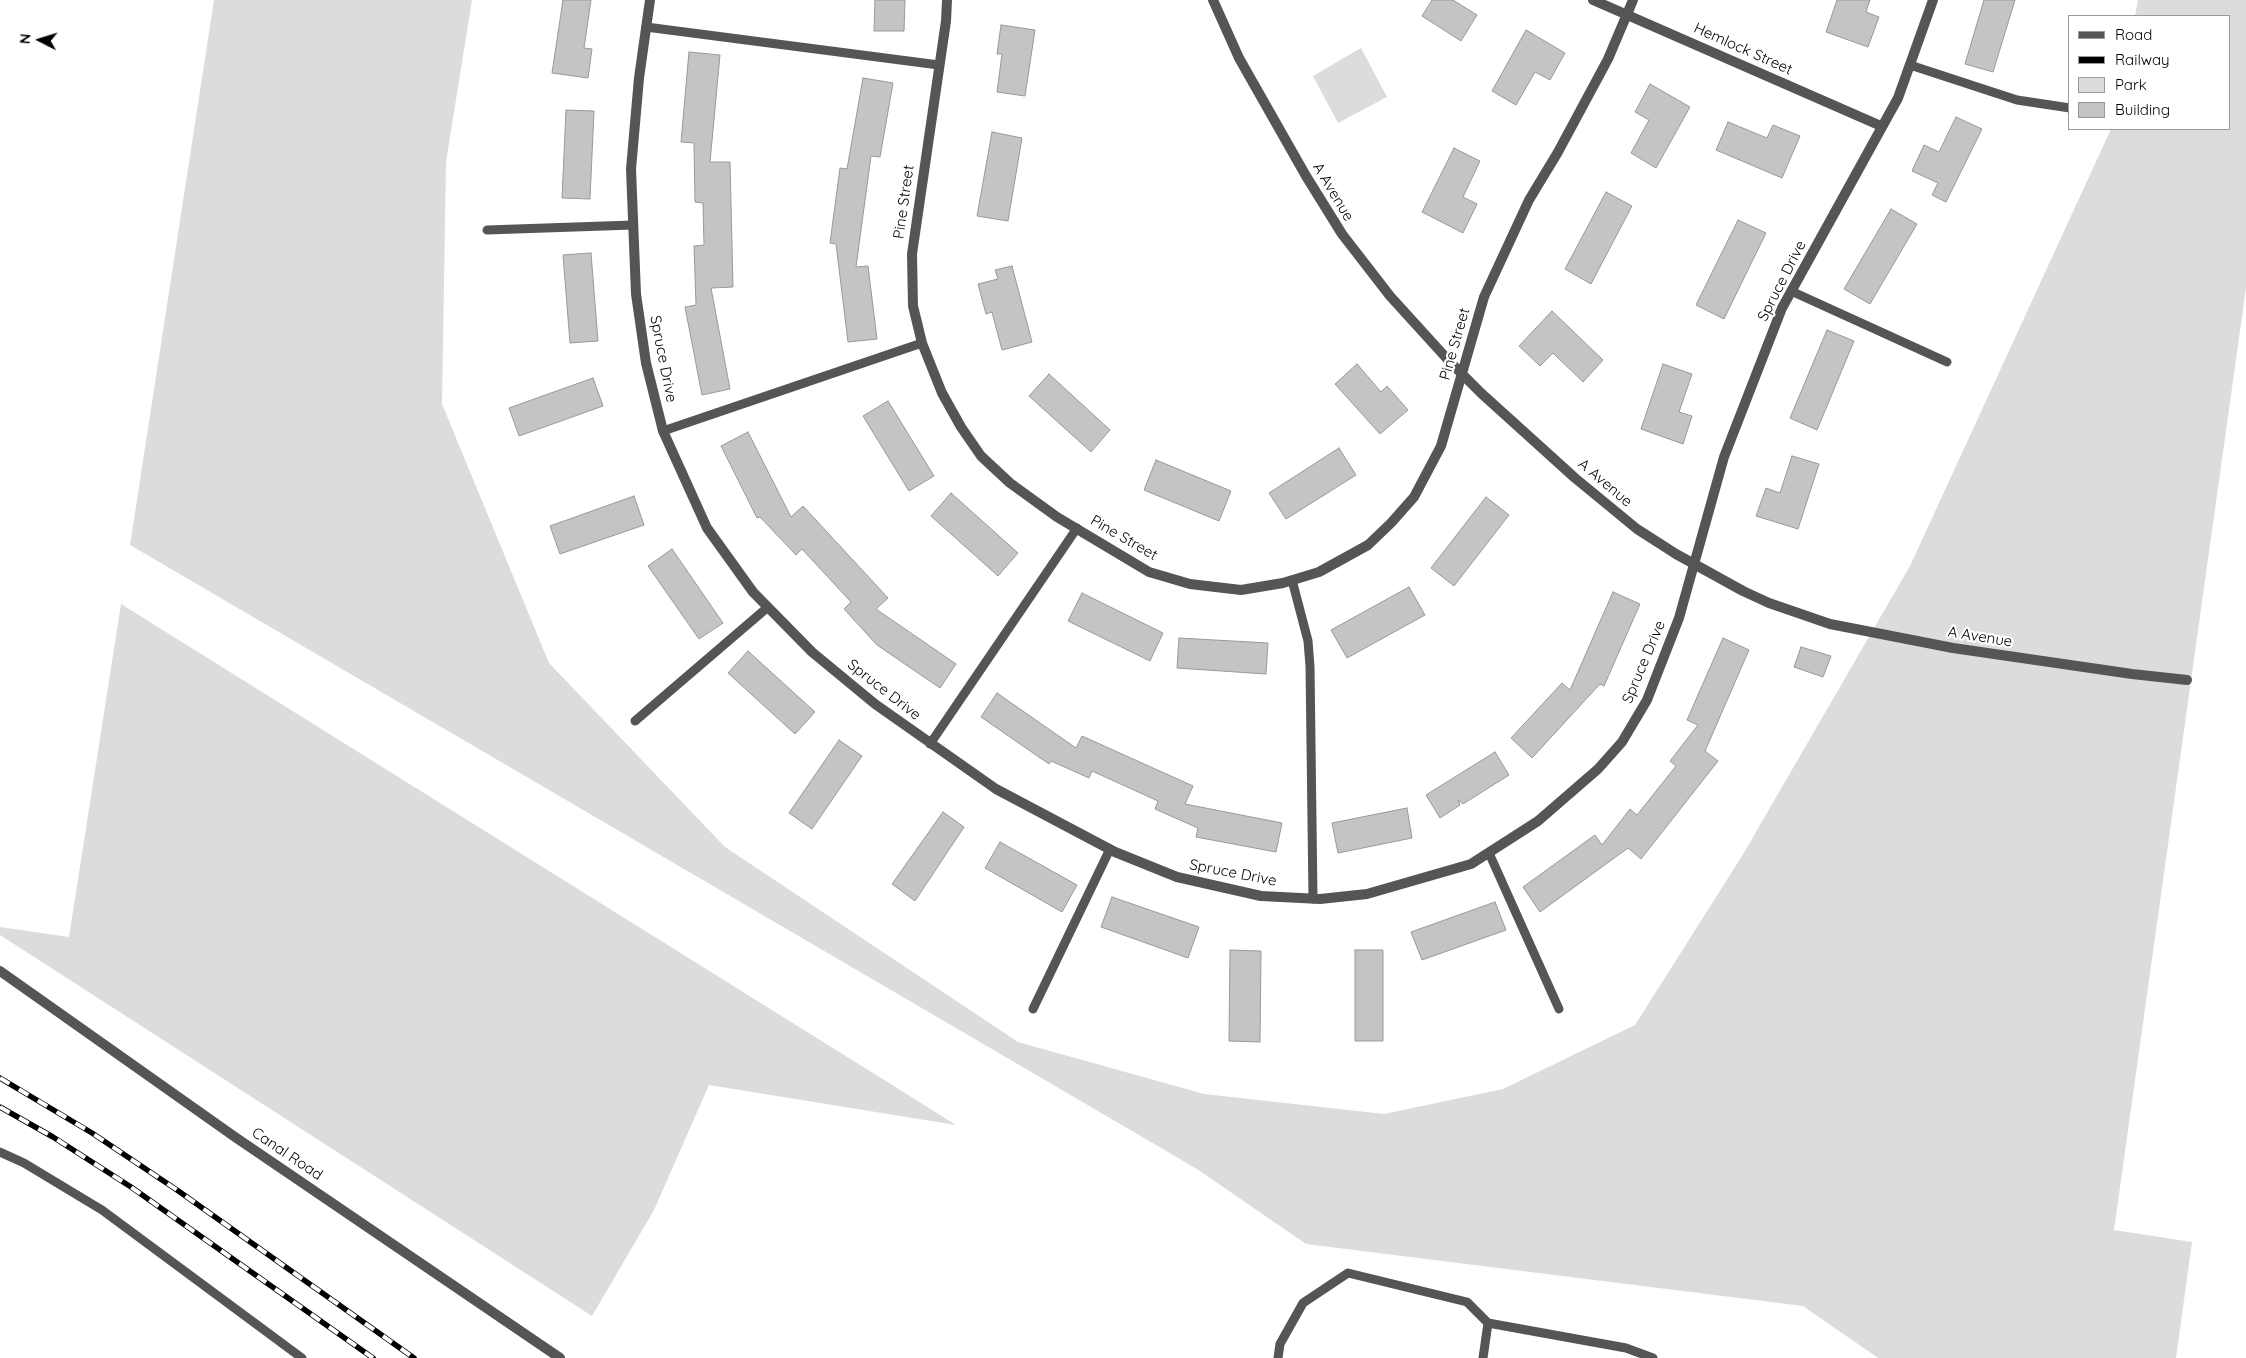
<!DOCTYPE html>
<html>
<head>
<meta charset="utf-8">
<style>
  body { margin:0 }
  #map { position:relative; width:2246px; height:1358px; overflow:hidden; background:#fff; font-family:Quicksand,sans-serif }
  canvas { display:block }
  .legend { position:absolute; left:2068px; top:15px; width:162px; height:115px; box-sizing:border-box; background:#fff; border:1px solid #999; margin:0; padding:6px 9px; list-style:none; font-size:15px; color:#000 }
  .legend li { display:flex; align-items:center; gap:10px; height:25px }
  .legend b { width:25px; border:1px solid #999 }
  .north { position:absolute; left:15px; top:15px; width:50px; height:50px; -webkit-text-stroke:4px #fff; paint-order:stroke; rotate:275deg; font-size:14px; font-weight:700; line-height:20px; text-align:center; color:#000 }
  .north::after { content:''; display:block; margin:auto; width:18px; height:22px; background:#000; clip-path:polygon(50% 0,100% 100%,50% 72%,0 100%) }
</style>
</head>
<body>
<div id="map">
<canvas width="2246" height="1358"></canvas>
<ul class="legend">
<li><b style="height:6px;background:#555"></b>Road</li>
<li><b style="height:6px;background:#000"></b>Railway</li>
<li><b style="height:14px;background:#dcdcdc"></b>Park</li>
<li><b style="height:14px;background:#c4c4c4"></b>Building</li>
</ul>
<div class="north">N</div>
</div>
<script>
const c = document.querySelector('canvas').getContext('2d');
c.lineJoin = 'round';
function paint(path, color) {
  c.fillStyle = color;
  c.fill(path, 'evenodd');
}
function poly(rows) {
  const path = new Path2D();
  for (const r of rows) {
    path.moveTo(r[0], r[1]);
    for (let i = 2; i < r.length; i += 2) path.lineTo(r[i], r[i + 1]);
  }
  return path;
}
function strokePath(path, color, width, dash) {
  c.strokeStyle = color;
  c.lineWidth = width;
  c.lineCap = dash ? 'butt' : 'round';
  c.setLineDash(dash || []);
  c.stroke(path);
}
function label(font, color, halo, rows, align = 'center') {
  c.font = font + ' Quicksand,sans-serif';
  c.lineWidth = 4.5;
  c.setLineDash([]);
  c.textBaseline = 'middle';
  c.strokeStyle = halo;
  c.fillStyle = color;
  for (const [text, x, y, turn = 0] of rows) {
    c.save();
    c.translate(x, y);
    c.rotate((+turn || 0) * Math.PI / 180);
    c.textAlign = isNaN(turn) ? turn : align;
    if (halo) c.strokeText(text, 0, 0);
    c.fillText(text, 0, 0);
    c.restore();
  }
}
const green = poly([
  [214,0,472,0,446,162,442,404,549,663,725,847,1018,1042,1204,1094,1384,1114,1503,1089,1635,1025,1742,856,1910,566,2111,129,2230,129,2230,16,2135,16,2138,0,2246,0,2246,288,2114,1230,2192,1242,2176,1358,1878,1358,1803,1306,1306,1244,1197,1169,130,545],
  [1361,48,1387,97,1338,123,1313,76],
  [121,604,897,1088,956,1125,709,1085,654,1210,592,1316,0,935,0,927,69,937]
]);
const building = poly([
  [563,0,591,0,584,48,592,49,588,78,552,73,563,0],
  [875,0,905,0,904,31,874,31,875,0],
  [1432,0,1453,0,1477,15,1461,41,1422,16,1432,0],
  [1837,0,1870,0,1866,12,1879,17,1868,47,1826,32,1837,0],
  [1984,0,2015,0,1993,72,1965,64,1984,0],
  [1001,25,1035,30,1025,96,997,92,1002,54,997,54,1001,25],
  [1526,30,1565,53,1550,80,1535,72,1516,105,1492,91,1526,30],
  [689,52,720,55,710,162,730,162,733,287,711,288,730,389,702,395,685,307,696,305,694,246,704,245,703,203,695,202,694,143,681,142,689,52],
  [863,78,893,83,880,157,871,156,856,267,868,266,877,339,848,342,836,244,830,243,840,168,847,169,863,78],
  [1650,84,1690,107,1656,168,1631,153,1649,120,1635,112,1650,84],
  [566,110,594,111,590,199,562,198,566,110],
  [1956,117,1982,129,1946,202,1932,195,1938,183,1912,171,1924,145,1939,152,1956,117],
  [1728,122,1767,138,1773,125,1800,136,1782,178,1716,150,1728,122],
  [992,132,1022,138,1008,221,977,216,992,132],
  [1454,148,1480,161,1463,197,1477,204,1463,233,1422,212,1454,148],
  [1606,192,1632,206,1591,284,1565,269,1606,192],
  [1891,209,1917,224,1870,304,1844,289,1891,209],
  [1738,220,1766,233,1724,319,1696,305,1738,220],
  [591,253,598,341,570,343,563,255,591,253],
  [1012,266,1032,342,1002,350,992,312,986,314,978,284,998,279,995,270,1012,266],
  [1552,311,1603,360,1583,382,1553,353,1540,366,1519,346,1552,311],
  [1827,330,1854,341,1817,430,1790,418,1827,330],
  [1357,364,1381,392,1387,386,1408,410,1380,434,1335,384,1357,364],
  [1663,364,1692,374,1679,412,1692,416,1683,444,1641,429,1663,364],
  [1049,374,1110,430,1091,452,1029,396,1049,374],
  [593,378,603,406,519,436,509,408,593,378],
  [888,401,934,476,909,491,863,416,888,401],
  [748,432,791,517,803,506,888,598,876,609,956,664,940,688,877,645,844,609,851,602,802,549,796,555,760,517,757,518,721,446,748,432],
  [1339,448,1356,475,1286,519,1269,493,1339,448],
  [1792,456,1819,464,1798,529,1756,516,1766,488,1780,493,1792,456],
  [1156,460,1231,491,1219,521,1144,490,1156,460],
  [951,493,1018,553,998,576,931,516,951,493],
  [634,496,644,525,560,554,550,526,634,496],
  [1486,497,1509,515,1454,586,1431,568,1486,497],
  [672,549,723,623,699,639,648,566,672,549],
  [1409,587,1425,615,1347,658,1331,630,1409,587],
  [1613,592,1640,604,1604,686,1600,684,1532,758,1511,738,1562,683,1570,690,1613,592],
  [1082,593,1163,633,1150,661,1068,621,1082,593],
  [1179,638,1268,643,1266,674,1177,668,1179,638],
  [1723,638,1749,650,1705,751,1718,761,1641,859,1628,848,1540,912,1523,887,1595,835,1602,845,1630,809,1637,815,1676,766,1670,761,1698,725,1687,720,1723,638],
  [1801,647,1831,656,1823,677,1794,667,1801,647],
  [748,651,815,712,795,734,728,673,748,651],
  [997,693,1076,748,1082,736,1193,786,1185,804,1282,823,1276,852,1196,837,1198,828,1155,809,1158,801,1092,771,1089,778,1051,761,1049,764,981,717,997,693],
  [839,740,862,756,812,829,789,813,839,740],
  [1495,752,1509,775,1463,804,1458,800,1460,805,1440,818,1426,795,1495,752],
  [1407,808,1412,838,1338,853,1332,823,1407,808],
  [943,812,964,827,915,901,892,884,943,812],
  [1000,842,1077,885,1062,912,985,868,1000,842],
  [1112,897,1199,927,1188,958,1101,927,1112,897],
  [1495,902,1506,930,1422,960,1411,932,1495,902],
  [1230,950,1261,951,1260,1042,1229,1041,1230,950],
  [1355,950,1383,950,1383,1041,1355,1041,1355,950]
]);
const lane = poly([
  [646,27,939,65],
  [1910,65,2017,100,2070,108],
  [487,230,633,225],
  [1791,291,1947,362],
  [663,431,922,343],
  [1292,580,1308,641,1310,666,1313,899],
  [635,721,768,607],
  [930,744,1077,528],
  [1489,853,1559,1009],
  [1033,1009,1110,849],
  [0,1152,24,1163,102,1210,302,1358],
  [1278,1358,1280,1344,1303,1303,1348,1273,1467,1302,1488,1323],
  [1483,1358,1488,1323,1626,1348,1653,1358]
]);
const street = poly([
  [650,0,639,78,631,169,636,294,646,363,663,431,707,528,753,592,812,652,875,704,996,789,1115,852,1177,877,1261,896,1320,899,1367,894,1471,864,1538,821,1598,769,1622,742,1647,700,1679,618,1724,457,1782,308,1898,98,1933,0],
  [947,0,946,21,912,254,913,306,922,343,942,393,961,427,981,456,1010,483,1057,517,1149,572,1190,584,1241,590,1283,583,1319,572,1368,545,1391,523,1414,497,1441,446,1484,297,1529,200,1558,152,1608,59,1633,0],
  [1213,0,1239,58,1306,176,1342,234,1390,296,1450,362,1481,393,1575,478,1637,529,1676,554,1743,591,1769,603,1830,624,1953,648,2132,674,2187,680],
  [1593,0,1881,126],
  [0,971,235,1137,560,1358]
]);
const rail = poly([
  [0,1078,92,1133,177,1190,414,1358],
  [0,1107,53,1137,131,1187,373,1358]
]);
const streetNames = [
  ["Hemlock Street",1743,49,24],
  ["A Avenue",1333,192,59],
  ["Pine Street",904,202,-82],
  ["Spruce Drive",1782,281,-63],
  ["Pine Street",1455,344,-74],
  ["Spruce Drive",663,359,79],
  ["A Avenue",1605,483,40],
  ["Pine Street",1124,538,30],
  ["A Avenue",1980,637,9],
  ["Spruce Drive",1644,662,-67],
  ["Spruce Drive",884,690,38],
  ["Spruce Drive",1233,873,11],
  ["Canal Road",287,1154,34]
];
paint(green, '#dcdcdc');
paint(building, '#c4c4c4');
strokePath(building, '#999', 1);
strokePath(lane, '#555', 9);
strokePath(street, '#555', 10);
strokePath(rail, '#000', 5.5);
strokePath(rail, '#fff', 4, [11]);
label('15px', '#000', '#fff', streetNames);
</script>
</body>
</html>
